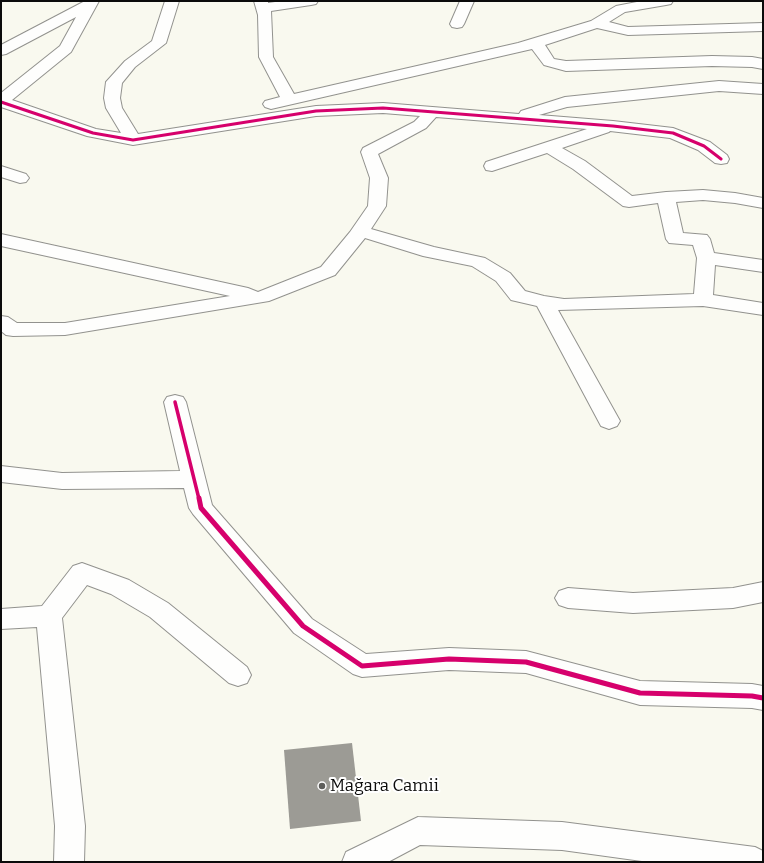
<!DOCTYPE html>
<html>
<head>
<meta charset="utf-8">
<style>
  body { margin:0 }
  #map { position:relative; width:764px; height:863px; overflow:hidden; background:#f9f9ef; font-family:Bitter,serif }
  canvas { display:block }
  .frame { position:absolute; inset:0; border:2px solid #0b0b0b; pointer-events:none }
</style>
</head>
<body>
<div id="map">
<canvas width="764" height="863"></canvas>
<div class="frame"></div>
</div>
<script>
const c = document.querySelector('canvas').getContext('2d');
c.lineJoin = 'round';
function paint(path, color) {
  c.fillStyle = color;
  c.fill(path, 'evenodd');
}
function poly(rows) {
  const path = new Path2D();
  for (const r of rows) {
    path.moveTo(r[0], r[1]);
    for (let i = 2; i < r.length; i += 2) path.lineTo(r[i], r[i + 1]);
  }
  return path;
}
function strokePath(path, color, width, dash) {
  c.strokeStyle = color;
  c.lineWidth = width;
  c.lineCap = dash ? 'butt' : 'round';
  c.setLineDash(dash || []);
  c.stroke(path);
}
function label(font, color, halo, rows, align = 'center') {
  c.font = font + ' Bitter,serif';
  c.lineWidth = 4;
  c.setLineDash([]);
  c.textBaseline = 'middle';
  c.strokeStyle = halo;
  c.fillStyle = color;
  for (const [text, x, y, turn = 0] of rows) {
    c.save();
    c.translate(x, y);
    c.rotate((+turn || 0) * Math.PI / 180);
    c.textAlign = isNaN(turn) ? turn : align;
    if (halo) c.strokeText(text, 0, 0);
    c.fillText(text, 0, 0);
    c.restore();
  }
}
const building = poly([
  [352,743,361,821,290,829,284,750]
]);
const street = poly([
  [85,1,99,1,71,52,12,100,96,129,121,133,106,108,104,98,106,82,125,61,152,41,165,1,179,1,166,43,135,67,122,83,120,98,122,108,138,134,316,106,383,103,519,114,521,111,565,97,719,81,763,84,763,94,719,91,567,107,539,115,613,121,673,128,710,142,727,155,729,159,727,163,721,164,715,163,698,150,670,138,610,131,609,132,562,148,585,161,632,196,666,192,703,190,735,193,763,198,763,208,735,203,703,200,676,202,683,233,707,235,710,239,714,253,763,260,763,272,715,265,713,295,763,303,763,315,703,306,558,310,620,421,617,426,609,429,601,426,537,306,511,300,496,281,472,266,423,256,365,238,335,275,269,301,65,335,13,336,6,335,1,331,1,316,8,317,17,323,65,323,230,296,1,246,1,234,248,288,258,292,321,267,350,232,368,206,370,178,361,152,363,148,414,122,420,116,383,113,316,116,133,145,87,136,1,107,1,93,60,46,76,17,6,54,1,55,1,45,85,1],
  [436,117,587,129,486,162,484,166,486,170,492,171,547,153,573,169,623,206,629,207,658,203,666,239,669,243,693,245,697,258,694,294,564,299,544,296,525,291,510,273,485,258,434,247,371,229,386,206,388,178,378,154,426,128,436,117],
  [254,1,268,1,268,3,282,1,318,1,316,4,311,5,271,11,273,57,294,94,518,43,591,21,616,6,642,1,673,1,671,4,666,5,625,12,609,22,628,27,763,23,763,31,628,35,597,28,545,45,554,59,566,61,712,56,752,57,763,59,763,69,752,67,712,66,566,71,544,65,532,49,271,109,265,107,263,104,265,101,280,97,259,57,258,15,254,1],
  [460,1,474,1,464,24,462,27,457,28,452,27,450,24,460,1],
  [1,166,26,174,29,178,26,182,20,183,1,177,1,166],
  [175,395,183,397,186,402,212,505,312,619,366,654,449,648,526,651,640,681,752,684,763,686,763,710,752,708,640,705,526,673,449,670,362,677,353,674,294,633,193,514,189,508,184,488,62,489,1,482,1,466,62,473,180,471,164,402,167,397,175,395],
  [82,563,129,580,168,603,247,667,251,675,247,683,238,686,229,683,150,617,111,594,87,585,62,618,85,826,84,862,54,862,55,826,37,627,1,629,1,609,42,606,73,566,82,563],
  [763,582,763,602,733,608,633,613,568,608,559,605,555,598,559,591,568,588,633,593,733,588,763,582],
  [418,817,562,822,755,847,763,851,763,862,649,862,562,850,420,845,388,862,342,862,346,852,418,817]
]);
const cyclewayFar2 = poly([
  [1,102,93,133,133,140,316,111,383,108,613,126,673,133,704,146,721,159]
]);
const cyclewayFar1 = poly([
  [175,402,199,499]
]);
const cycleway = poly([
  [199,498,201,508,303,626,362,666,449,659,526,662,640,693,752,696,763,698]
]);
const markers = [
  [322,786,4,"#5e5e5b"]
];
const nearPoinames = [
  ["Mağara Camii",330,786]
];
paint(building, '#9c9b95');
strokePath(street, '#92928e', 2);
paint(street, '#fefefd');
strokePath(cyclewayFar2, '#d6006c', 3);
strokePath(cyclewayFar1, '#d6006c', 3.5);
strokePath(cycleway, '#d6006c', 5);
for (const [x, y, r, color] of markers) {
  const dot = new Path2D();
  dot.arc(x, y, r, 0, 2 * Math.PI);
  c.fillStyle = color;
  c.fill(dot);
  strokePath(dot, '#fff', 1.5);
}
label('17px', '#0b0b0b', '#fff', nearPoinames, 'left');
</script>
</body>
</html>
